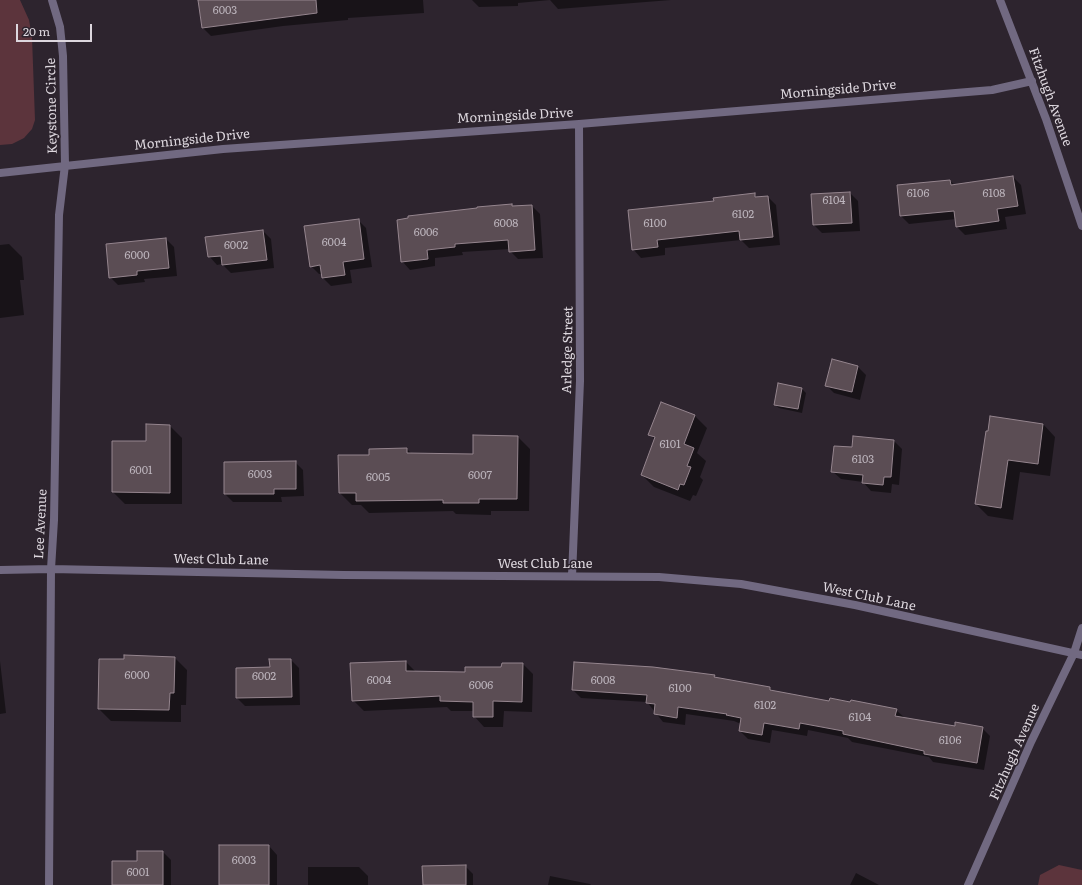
<!DOCTYPE html>
<html>
<head>
<meta charset="utf-8">
<style>
  body { margin:0 }
  #map { position:relative; width:1082px; height:885px; overflow:hidden; background:#2d242e; font-family:Literata,serif }
  canvas { display:block }
  .scale { position:absolute; left:16px; top:24px; width:76px; height:18px; box-sizing:border-box; border:2px solid #ddd7de; border-top:0; padding-left:5px; font-size:12px; line-height:14px; white-space:nowrap; color:#ddd7de; -webkit-text-stroke:3px #2d242e; paint-order:stroke }
</style>
</head>
<body>
<div id="map">
<canvas width="1082" height="885"></canvas>
<div class="scale">20 m</div>
</div>
<script>
const c = document.querySelector('canvas').getContext('2d');
c.lineJoin = 'round';
function paint(path, color) {
  c.fillStyle = color;
  c.fill(path, 'evenodd');
}
function poly(rows) {
  const path = new Path2D();
  for (const r of rows) {
    path.moveTo(r[0], r[1]);
    for (let i = 2; i < r.length; i += 2) path.lineTo(r[i], r[i + 1]);
  }
  return path;
}
function strokePath(path, color, width, dash) {
  c.strokeStyle = color;
  c.lineWidth = width;
  c.lineCap = dash ? 'butt' : 'round';
  c.setLineDash(dash || []);
  c.stroke(path);
}
function label(font, color, halo, rows, align = 'center') {
  c.font = font + ' Literata,serif';
  c.lineWidth = 3;
  c.setLineDash([]);
  c.textBaseline = 'middle';
  c.strokeStyle = halo;
  c.fillStyle = color;
  for (const [text, x, y, turn = 0] of rows) {
    c.save();
    c.translate(x, y);
    c.rotate((+turn || 0) * Math.PI / 180);
    c.textAlign = isNaN(turn) ? turn : align;
    if (halo) c.strokeText(text, 0, 0);
    c.fillText(text, 0, 0);
    c.restore();
  }
}
const green = poly([
  [0,0,20,0,29,20,32,37,35,120,32,129,24,138,12,144,0,145],
  [1059,865,1082,870,1082,885,1038,885,1040,875]
]);
const shadow = poly([
  [199,0,423,0,424,13,348,18,348,20,283,26,211,36,203,28],
  [472,0,671,0,558,9,550,0,518,3,518,6,479,7],
  [1013,177,1021,185,1026,214,1005,217,1007,229,965,235,957,227,956,219,909,224,901,216,950,181,955,185],
  [850,193,858,201,860,231,822,233,814,225],
  [755,195,758,198,768,197,776,205,780,245,749,248,741,240,665,248,665,255,641,258,633,249,715,202],
  [532,206,540,214,543,258,518,259,510,251,510,249,462,252,463,255,435,258,435,266,410,270,402,261,398,220],
  [358,220,366,228,372,267,350,270,352,283,331,286,323,278,322,274,319,274,311,266],
  [263,231,271,239,274,268,231,273,222,264,217,265,209,256],
  [166,239,174,247,177,276,144,279,145,282,118,285,110,277],
  [9,244,22,257,24,280,20,280,24,315,0,318,0,245],
  [832,360,858,367,866,375,860,400,834,393,826,385],
  [779,385,802,389,806,393,802,413,779,408,775,405],
  [662,403,695,416,707,428,697,453,706,461,700,477,703,480,696,496,693,495,690,501,654,487,642,475,655,440,650,434],
  [1043,424,1055,437,1050,476,1020,472,1013,520,988,516,976,504,987,432],
  [170,426,182,438,182,504,125,504,113,492],
  [518,437,530,449,529,511,491,511,491,515,456,514,453,511,369,513,361,505,352,505,340,493,370,456,407,449,412,454,474,455],
  [854,437,894,441,902,449,899,485,892,484,891,493,871,491,863,482,841,479,832,471,853,449],
  [295,462,303,470,304,496,281,497,282,502,233,502,225,494,225,463],
  [175,658,187,670,186,705,181,705,181,722,111,721,99,709],
  [291,660,299,668,300,705,245,706,237,698,271,668],
  [0,661,6,713,0,714],
  [406,662,416,672,466,673,523,664,533,674,532,712,504,711,503,727,484,727,474,716,474,711,451,711,447,707,364,711,353,700],
  [714,676,716,678,770,688,773,691,830,702,896,710,905,718,955,727,982,728,990,736,984,770,933,762,929,757,852,742,848,738,808,730,807,736,772,730,770,743,748,739,740,731,741,724,734,721,686,714,685,725,663,722,647,702,581,698,573,690],
  [269,846,277,855,277,885,220,885],
  [138,852,163,852,171,860,171,885,113,885,138,862],
  [465,866,473,874,473,885,424,885],
  [308,867,359,867,368,876,368,885,308,885],
  [856,873,879,885,850,885],
  [550,876,590,884,591,885,548,885]
]);
const building = poly([
  [198,0,316,0,317,13,202,28,198,0],
  [1013,176,1018,206,997,209,999,221,956,227,954,211,900,216,897,185,950,180,951,185,1013,176],
  [850,192,852,223,813,225,811,194,850,192],
  [755,193,755,197,768,196,773,237,740,240,739,231,657,240,658,247,632,250,628,210,714,201,713,198,755,193],
  [512,204,512,206,532,205,535,250,509,252,508,240,455,244,455,247,427,250,428,259,401,262,397,220,408,218,408,216,477,208,477,207,512,204],
  [359,219,364,259,343,262,345,275,322,278,320,265,310,267,304,226,359,219],
  [263,230,267,260,222,265,221,256,208,257,205,237,263,230],
  [166,238,169,268,137,271,137,275,109,278,106,244,166,238],
  [832,359,858,366,852,392,825,386,832,359],
  [778,383,802,388,798,409,774,405,778,383],
  [661,402,695,415,684,444,694,448,687,466,691,467,684,485,680,484,678,490,641,475,655,437,648,435,661,402],
  [990,416,1043,424,1038,464,1008,460,1001,508,975,504,986,431,988,431,990,416],
  [146,424,170,425,170,493,112,492,112,441,146,441,146,424],
  [473,435,518,436,517,499,479,499,479,503,443,503,443,500,356,501,356,493,339,493,338,455,369,455,369,449,407,448,407,453,473,454,473,435],
  [853,436,894,440,891,477,884,477,883,485,862,483,863,475,831,472,834,446,852,447,853,436],
  [296,461,296,489,274,489,274,494,224,494,224,462,296,461],
  [124,655,175,657,174,693,170,693,169,710,98,709,99,659,124,659,124,655],
  [269,659,291,659,292,697,236,698,236,668,270,667,269,659],
  [406,661,406,671,465,672,465,667,501,667,502,663,523,663,522,702,493,701,493,717,473,717,473,702,440,701,440,696,352,701,350,663,406,661],
  [574,662,653,667,715,675,714,677,770,687,770,690,829,701,830,698,850,702,851,700,897,709,895,716,955,726,955,722,983,727,977,763,924,754,924,751,843,734,843,731,800,723,799,729,764,723,762,735,739,731,741,718,726,715,727,714,678,707,677,718,654,714,655,704,646,703,647,695,572,690,574,662],
  [219,845,269,845,269,885,219,885,219,845],
  [137,851,163,851,163,885,112,885,112,861,137,861,137,851],
  [466,865,466,885,423,885,422,866,466,865]
]);
const street = poly([
  [1000,0,1046,119,1082,226],
  [0,173,223,149,579,124,992,90,1032,81],
  [0,570,51,569,344,575,659,577,741,584,855,605,1082,655],
  [572,576,580,381,579,124],
  [49,885,51,569,54,520,59,215,65,165,63,56,60,27,52,0],
  [968,885,1031,742,1074,653,1082,628]
]);
const numberNames = [
  ["6003",225,11],
  ["6106",918,194],
  ["6108",994,194],
  ["6104",834,201],
  ["6102",743,215],
  ["6008",506,224],
  ["6100",655,224],
  ["6006",426,233],
  ["6004",334,243],
  ["6002",236,246],
  ["6000",137,256],
  ["6101",670,445],
  ["6103",863,460],
  ["6001",141,471],
  ["6003",260,475],
  ["6007",480,476],
  ["6005",378,478],
  ["6000",137,676],
  ["6002",264,677],
  ["6004",379,681],
  ["6008",603,681],
  ["6006",481,686],
  ["6100",680,689],
  ["6102",765,706],
  ["6104",860,718],
  ["6106",950,741],
  ["6003",244,861],
  ["6001",138,873]
];
const streetNames = [
  ["Morningside Drive",838,90,-5],
  ["Fitzhugh Avenue",1050,97,70],
  ["Keystone Circle",52,106,-91],
  ["Morningside Drive",515,116,-3],
  ["Morningside Drive",192,140,-6],
  ["Arledge Street",568,350,-89],
  ["Lee Avenue",41,524,-87],
  ["West Club Lane",221,560,1],
  ["West Club Lane",545,564],
  ["West Club Lane",869,597,12],
  ["Fitzhugh Avenue",1015,752,-66]
];
paint(green, '#5c343c');
paint(shadow, '#0007');
paint(building, '#5b4d54');
strokePath(building, '#95858e', 1);
strokePath(street, '#716981', 8);
label('11px', '#bcb4bc', null, numberNames);
label('13px', '#ddd7de', '#2d242e', streetNames);
</script>
</body>
</html>
